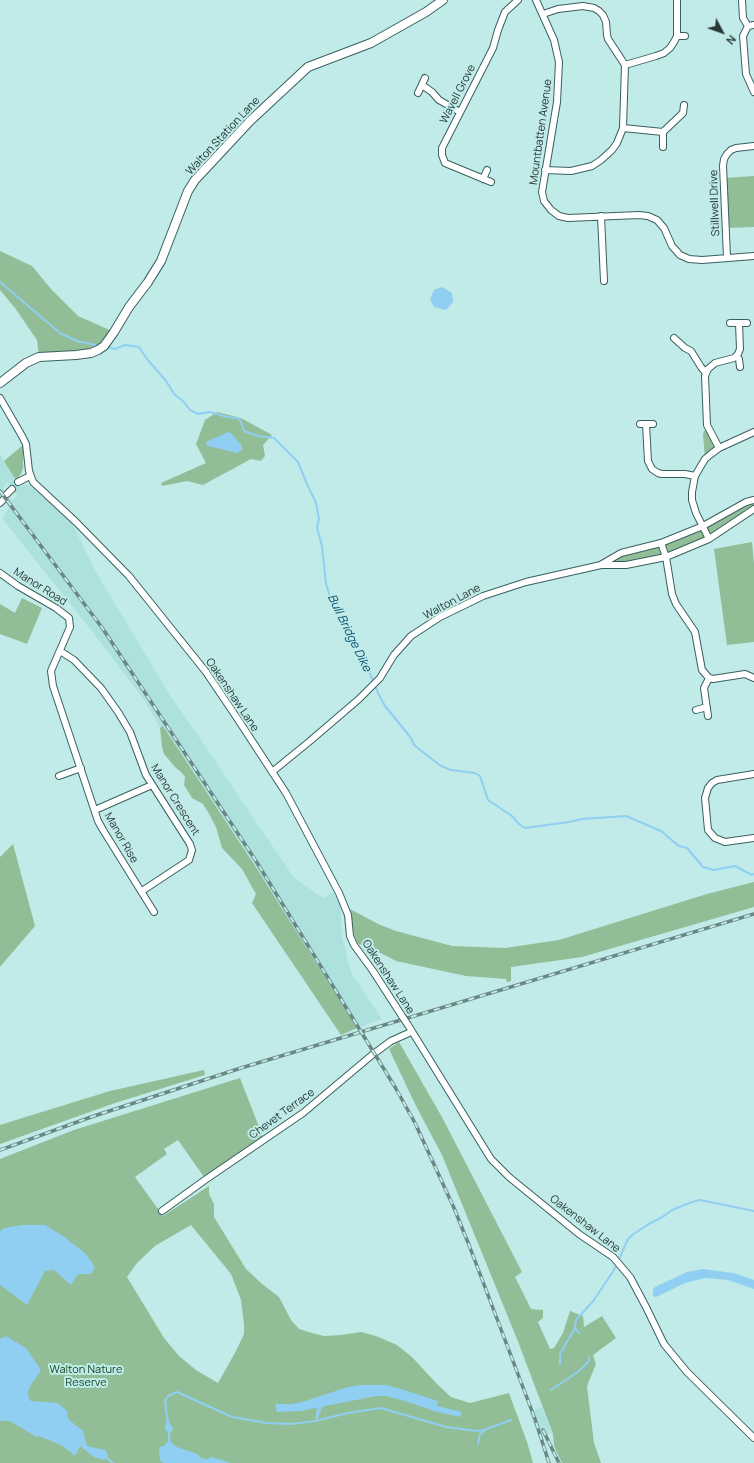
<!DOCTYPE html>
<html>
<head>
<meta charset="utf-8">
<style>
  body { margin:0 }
  #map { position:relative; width:754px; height:1463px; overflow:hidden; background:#c0ebe8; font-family:Manrope,sans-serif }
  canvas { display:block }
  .north { position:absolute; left:702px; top:12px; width:40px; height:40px; -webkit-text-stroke:3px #c0ebe8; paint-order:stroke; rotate:131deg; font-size:11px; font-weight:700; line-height:16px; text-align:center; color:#263736 }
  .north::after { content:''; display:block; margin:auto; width:14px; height:18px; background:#263736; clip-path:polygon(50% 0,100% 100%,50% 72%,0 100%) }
</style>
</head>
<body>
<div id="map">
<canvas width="754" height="1463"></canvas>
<div class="north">N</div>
</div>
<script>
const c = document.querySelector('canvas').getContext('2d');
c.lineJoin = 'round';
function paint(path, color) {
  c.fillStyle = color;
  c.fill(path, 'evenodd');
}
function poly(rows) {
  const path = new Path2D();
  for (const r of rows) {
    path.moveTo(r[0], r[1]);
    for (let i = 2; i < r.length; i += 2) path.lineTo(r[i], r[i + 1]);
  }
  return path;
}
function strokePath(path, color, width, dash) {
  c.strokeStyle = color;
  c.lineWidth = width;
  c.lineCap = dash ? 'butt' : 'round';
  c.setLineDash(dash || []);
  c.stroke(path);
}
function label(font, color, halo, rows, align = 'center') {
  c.font = font + ' Manrope,sans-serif';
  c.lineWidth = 4;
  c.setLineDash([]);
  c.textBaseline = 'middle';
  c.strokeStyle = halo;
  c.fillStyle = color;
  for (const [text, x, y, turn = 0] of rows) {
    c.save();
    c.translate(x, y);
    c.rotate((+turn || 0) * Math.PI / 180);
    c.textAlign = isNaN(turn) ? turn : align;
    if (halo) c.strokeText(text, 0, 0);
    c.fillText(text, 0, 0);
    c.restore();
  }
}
const built = poly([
  [0,455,22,486,25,484,29,485,72,523,97,574,171,697,201,740,294,878,323,898,333,892,340,905,342,937,351,972,382,1019,357,1028,257,869,164,727,160,728,145,701,98,639,2,518,9,508,0,496],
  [7,482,17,495,13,501,3,488],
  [542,1407,552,1433,539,1438,529,1412]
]);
const green = poly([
  [754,176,754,227,725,228,724,178],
  [0,251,32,266,51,289,78,316,114,332,98,350,39,357,37,340,15,308,0,290],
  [217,412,241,418,272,435,263,445,265,456,261,461,251,459,203,485,187,481,162,486,161,483,206,463,196,444,205,420],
  [707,425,719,448,705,459,703,434],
  [23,445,23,468,21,474,16,480,4,461],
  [754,500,754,509,751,512,679,552,626,565,601,565,621,553,661,543],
  [752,542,754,564,754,642,727,645,714,549],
  [22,598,42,608,27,644,0,634,0,604,15,613],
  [163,726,257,869,357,1028,341,1035,252,903,256,894,242,869,222,848,216,827,208,812,203,804,192,798,184,785,185,777,182,773,175,767,164,754,162,747,160,728],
  [13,844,35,926,0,967,0,857],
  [754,882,754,907,582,957,511,967,511,981,507,982,506,979,466,976,396,961,365,945,358,944,354,934,350,909,378,924,396,931,452,946,505,948,559,940,707,894],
  [399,1042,443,1119,522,1272,515,1277,531,1309,543,1310,543,1318,538,1322,550,1349,554,1348,563,1333,570,1311,583,1316,584,1327,602,1316,616,1338,593,1355,596,1364,587,1386,594,1443,601,1463,562,1463,554,1446,553,1434,517,1339,442,1155,416,1106,389,1049],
  [204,1070,205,1075,115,1103,0,1144,0,1125,3,1124,110,1091],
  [240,1078,263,1137,204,1177,178,1140,164,1149,167,1154,135,1177,163,1216,209,1186,209,1194,214,1204,214,1217,246,1269,262,1284,279,1297,291,1320,299,1329,312,1333,324,1336,341,1335,361,1332,376,1336,397,1345,412,1357,436,1383,451,1397,470,1403,509,1393,527,1442,533,1463,0,1463,0,1159,74,1130],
  [191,1225,231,1274,241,1300,244,1324,244,1334,236,1351,218,1383,196,1370,179,1356,164,1338,127,1277,137,1263,155,1246]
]);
const water = poly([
  [442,287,452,293,453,302,446,310,434,307,430,299,434,290],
  [228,432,232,434,242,446,242,450,237,453,208,446,206,444,206,442],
  [22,1225,45,1225,63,1236,85,1253,95,1267,91,1274,78,1274,71,1285,54,1270,45,1271,27,1305,0,1285,0,1231,4,1228],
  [703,1269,733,1273,754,1280,754,1289,728,1280,705,1278,685,1283,656,1297,653,1296,653,1290,655,1287,687,1272],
  [6,1336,26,1348,41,1370,31,1385,28,1392,29,1399,31,1401,58,1403,67,1411,68,1419,83,1431,87,1446,105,1450,108,1454,107,1458,103,1460,94,1457,80,1446,75,1456,63,1446,39,1436,38,1438,10,1421,0,1421,0,1339],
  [362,1385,386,1385,401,1389,438,1401,437,1406,462,1412,460,1417,437,1412,405,1401,386,1396,377,1396,325,1406,322,1407,318,1418,315,1419,317,1409,315,1408,301,1411,277,1412,275,1404,291,1404,302,1402,348,1387],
  [167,1417,169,1419,170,1424,173,1428,171,1433,169,1434,165,1429],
  [168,1437,170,1437,171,1443,177,1447,197,1454,201,1458,207,1459,212,1457,231,1463,163,1463,160,1460,159,1449,160,1447,164,1446,168,1441]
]);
const stream = poly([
  [0,282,60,333,77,341,100,346],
  [106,347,115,349,125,345,139,347,147,359,166,381,175,395,183,401,190,410,198,414,210,412,227,417,237,418,240,420,244,431,258,436,274,438,298,462,307,484,316,503,319,519,317,528,322,546,326,584,332,603,368,669,379,695,385,706,411,738,414,745,433,760,441,766,451,770,475,773,480,776,488,800,512,816,519,824,525,828,569,822,582,819,626,816,661,831,679,846,687,848,703,867,714,870,735,866,752,875,754,874],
  [575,1328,579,1333],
  [560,1364,560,1354,575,1328,576,1320,594,1300,614,1270,628,1239,632,1235,649,1224,664,1216,672,1210,692,1202,700,1200,754,1211],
  [551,1390,579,1371,589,1361,589,1357],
  [167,1417,165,1401,168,1396,177,1392,232,1417,267,1423,291,1424,315,1421,348,1413,381,1408,446,1427,477,1431,484,1430,511,1420],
  [169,1434,169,1437],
  [478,1444,480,1434,484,1431],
  [107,1458,113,1463]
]);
const minor = poly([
  [536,0,554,40,559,62,557,102,542,192,544,201,551,210,559,216,568,218,639,215,648,216,657,220,664,228,672,246,680,255,689,259,702,260,754,256],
  [742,0,743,18,748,26],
  [543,14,558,9,583,6,594,8,599,11,603,15,606,22,607,35,608,39,625,65,623,128,617,143,612,150,601,160,592,166,571,171,545,170],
  [754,25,748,26,743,36,746,74,754,92],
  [677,36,685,36],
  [625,65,656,56,664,53,670,48,674,42,677,36,677,0],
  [422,85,432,92,439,100,460,112],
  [418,93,425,78],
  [623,128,663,132,683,113,684,105],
  [663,132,663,147],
  [483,179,487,170],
  [491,182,445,163,442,155,442,148,493,48,498,30,505,12,518,0],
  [601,216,604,281],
  [727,257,723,166,724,159,727,154,731,150,736,148,754,146],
  [730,323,747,323],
  [674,338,685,348,691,351,701,367,705,372],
  [736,356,739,359,740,367],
  [0,398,22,436,26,444,29,471,33,482,76,522,129,576,206,672,237,718,286,793,339,893,348,915,350,936,354,945,373,971,402,1016],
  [640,424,653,424],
  [646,424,648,461,652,469,658,473,662,474,685,474,695,476],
  [719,448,707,425,705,376,708,369,715,363,734,358,738,354,740,349,739,323],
  [18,482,30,476],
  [7,494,12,489],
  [0,503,3,500],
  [709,539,696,513,692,500,692,492,695,476,705,459,711,454,719,448,754,432],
  [661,543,666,557,672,594,676,604,695,632,702,670,709,678,713,679,745,674,754,678],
  [602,564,621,553,661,543,703,526,746,502,754,500],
  [0,573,18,586,56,608,69,618,70,627,51,671,53,686,98,821,103,830,154,912],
  [60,651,74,660,101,688,118,712,130,732,146,775,190,844,192,850,189,860,142,891],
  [696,710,707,707],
  [708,716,704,688,709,678],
  [272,772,310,741,359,699,380,678,394,655,411,636,440,617,483,596,526,582,601,565,626,565,666,557,709,539,754,509],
  [754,774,717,780,712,783,708,788,705,798,708,830,715,838,725,842,754,838],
  [59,776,81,768],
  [95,810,152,785],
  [408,1025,491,1159,509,1177,579,1234,613,1257,630,1277,646,1307,664,1344,687,1372,754,1438],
  [162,1211,205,1180,303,1113,372,1055,391,1041,411,1032]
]);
const major = poly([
  [0,383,26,363,39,357,76,355,91,353,98,350,104,346,114,332,129,307,148,282,161,261,188,191,195,180,250,121,308,67,371,43,426,12,443,0]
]);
const rail = poly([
  [0,491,103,629,256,861,395,1087,415,1123,454,1208,469,1245,535,1419,549,1463],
  [0,1150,91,1117,241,1068,754,914],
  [543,1430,559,1463]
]);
const minorBridge = poly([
  [402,1016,408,1025]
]);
const streetNames = [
  ["Wavell Grove",458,94,-63],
  ["Mountbatten Avenue",541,132,-82],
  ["Walton Station Lane",223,136,-47],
  ["Stillwell Drive",715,203,-92],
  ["Manor Road",40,587,32],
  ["Walton Lane",452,602,-28],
  ["Oakenshaw Lane",232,695,56],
  ["Manor Crescent",175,800,58],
  ["Manor Rise",121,838,60],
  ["Oakenshaw Lane",388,977,57],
  ["Chevet Terrace",282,1114,-36],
  ["Oakenshaw Lane",585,1224,38]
];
const parkNames = [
  ["Walton Nature",86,1370],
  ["Reserve",86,1383]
];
const waterNames = [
  ["Bull Bridge Dike",349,633,64]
];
paint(built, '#ace1de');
paint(green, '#91be97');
paint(water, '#90cef2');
strokePath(stream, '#90cef2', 2);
strokePath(minor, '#39605f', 8);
strokePath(major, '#39605f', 10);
strokePath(minor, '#fff', 6);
strokePath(major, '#fff', 8);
strokePath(rail, '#6a8785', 3.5);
strokePath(rail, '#c0ebe8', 2, [6]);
strokePath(minorBridge, '#39605f', 8, []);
strokePath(minorBridge, '#fff', 6);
label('11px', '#263736', '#c0ebe8', streetNames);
label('11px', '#124a21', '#c0ebe8', parkNames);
label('italic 12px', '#005173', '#c0ebe8', waterNames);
</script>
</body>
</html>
